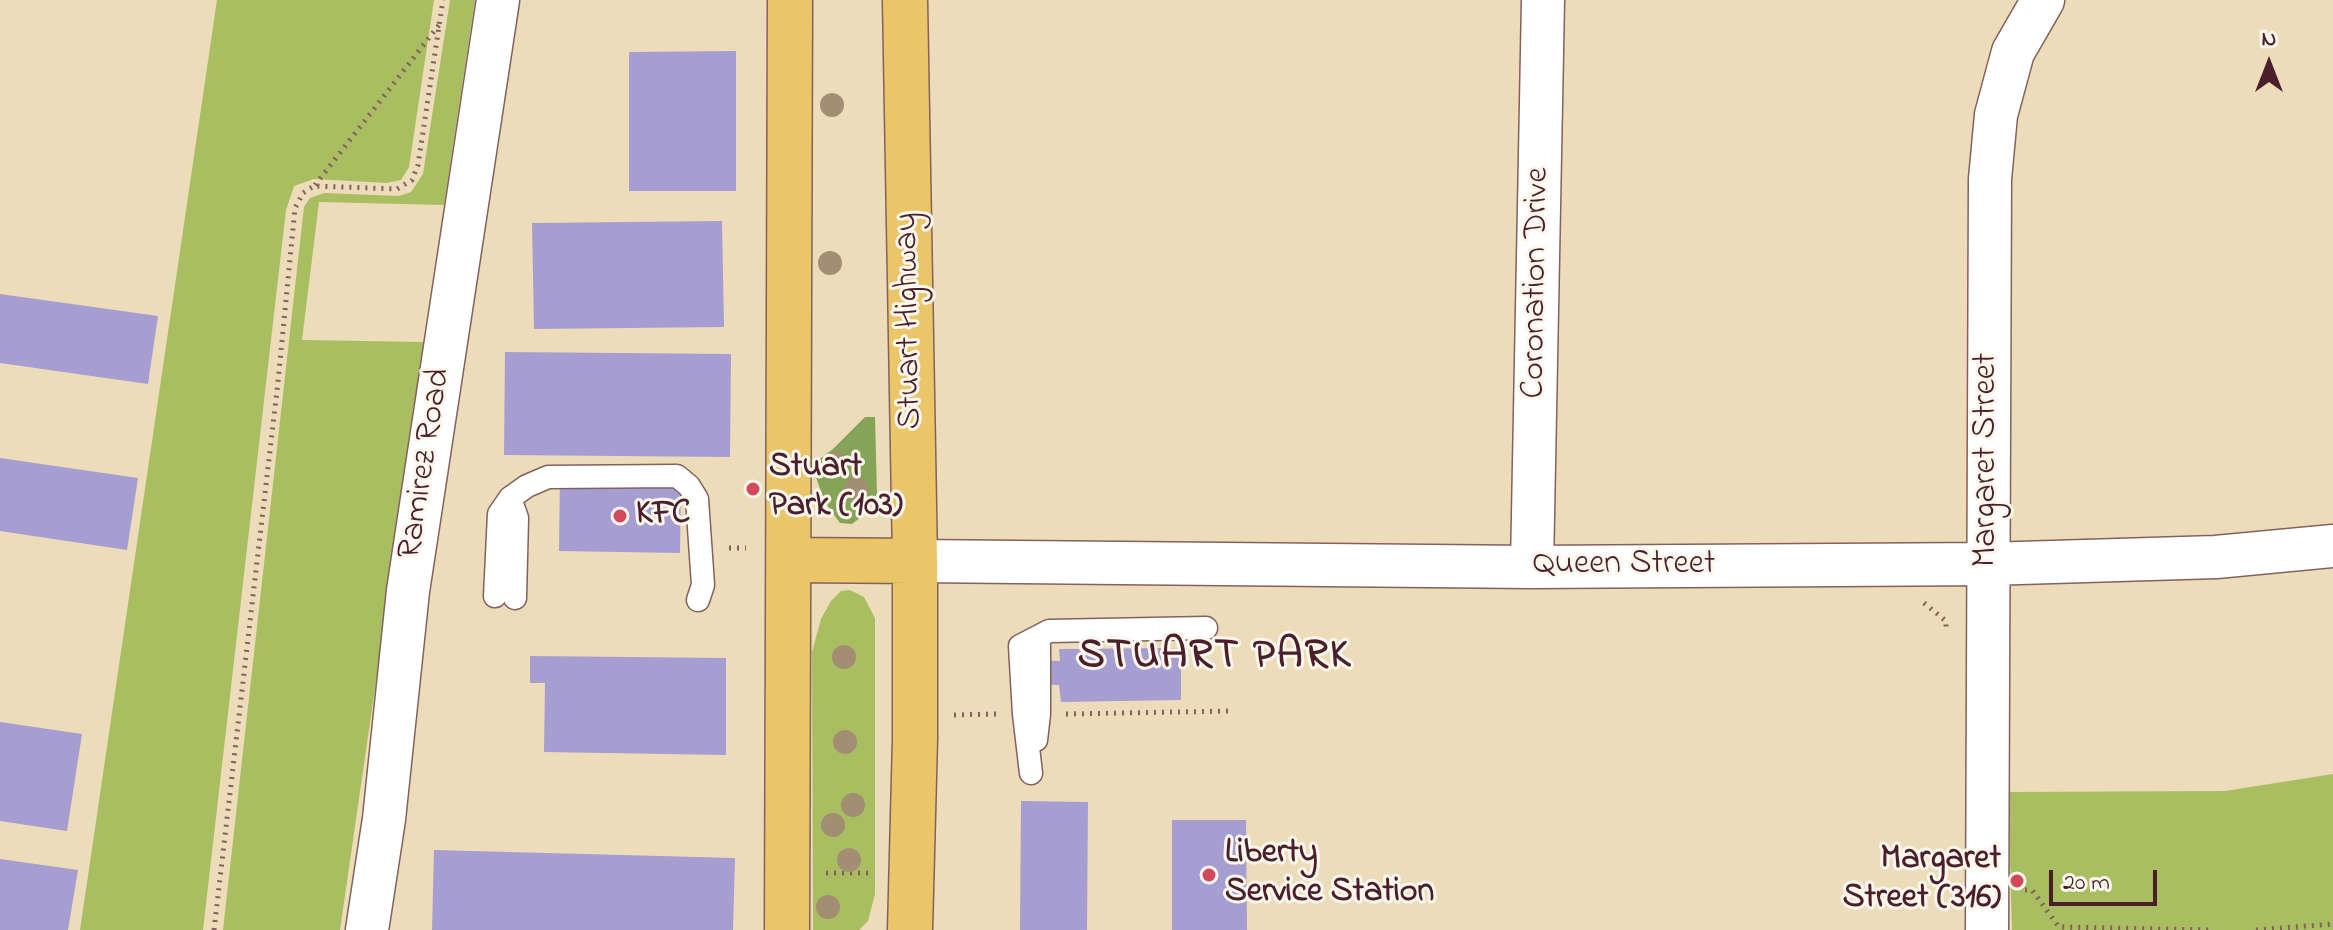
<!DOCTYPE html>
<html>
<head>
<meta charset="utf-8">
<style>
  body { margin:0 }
  #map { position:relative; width:2333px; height:930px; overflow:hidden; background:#eddcb9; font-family:"Indie Flower",sans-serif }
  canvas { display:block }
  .north { position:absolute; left:2229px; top:24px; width:80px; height:80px; -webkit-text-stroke:6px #fbf7ec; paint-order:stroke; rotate:0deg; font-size:22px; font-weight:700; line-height:32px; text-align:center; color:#4a1f2b }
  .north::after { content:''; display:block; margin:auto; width:28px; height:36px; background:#4a1f2b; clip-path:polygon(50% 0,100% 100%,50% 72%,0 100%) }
  .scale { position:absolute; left:2049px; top:870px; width:108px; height:36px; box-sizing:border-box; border:4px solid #4a1f2b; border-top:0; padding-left:10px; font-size:24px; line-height:28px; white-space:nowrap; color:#4a1f2b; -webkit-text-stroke:6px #fbf7ec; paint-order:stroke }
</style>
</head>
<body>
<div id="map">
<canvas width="2333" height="930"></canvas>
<div class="north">N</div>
<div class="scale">20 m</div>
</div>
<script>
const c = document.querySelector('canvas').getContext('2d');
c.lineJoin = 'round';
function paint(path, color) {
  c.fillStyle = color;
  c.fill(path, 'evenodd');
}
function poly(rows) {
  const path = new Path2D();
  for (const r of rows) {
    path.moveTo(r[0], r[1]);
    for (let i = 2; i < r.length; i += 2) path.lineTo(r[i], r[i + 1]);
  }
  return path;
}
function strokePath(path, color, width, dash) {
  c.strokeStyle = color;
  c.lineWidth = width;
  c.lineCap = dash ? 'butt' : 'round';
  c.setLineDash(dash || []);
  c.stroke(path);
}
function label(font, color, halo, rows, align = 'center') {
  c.font = font + ' "Indie Flower",sans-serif';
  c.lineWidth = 6;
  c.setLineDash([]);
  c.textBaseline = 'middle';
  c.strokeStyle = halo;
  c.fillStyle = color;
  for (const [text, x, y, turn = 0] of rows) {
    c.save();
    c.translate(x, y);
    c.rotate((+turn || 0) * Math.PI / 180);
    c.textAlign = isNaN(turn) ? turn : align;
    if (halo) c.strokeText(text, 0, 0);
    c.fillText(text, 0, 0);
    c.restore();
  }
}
const green = poly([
  [217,0,434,0,409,167,401,180,387,183,314,179,294,186,286,210,203,930,80,930],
  [450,0,475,0,444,205,319,202,302,340,425,342,340,930,223,930,304,207,310,198,324,193,399,196,411,192,423,174],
  [850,590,864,597,875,618,875,894,868,921,859,930,813,930,812,652,821,619,831,601,841,591],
  [2333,774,2333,930,2012,930,2008,792,2225,791]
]);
const forest = poly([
  [865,417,875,417,877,494,865,514,852,524,840,523,824,501,814,471,814,463,833,449]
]);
const building = poly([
  [736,51,736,191,629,191,629,52],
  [722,221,724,327,534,329,532,223],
  [0,294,158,316,148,384,0,363],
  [505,352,731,354,730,457,504,455],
  [0,458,138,478,127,550,0,531],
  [560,472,681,482,680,553,559,551],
  [1181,648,1181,700,1061,702,1059,685,1010,684,1010,659,1060,661,1059,649],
  [530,656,726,658,726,755,544,752,545,683,530,683],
  [0,722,82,734,67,831,0,821],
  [1021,801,1088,802,1087,930,1020,930],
  [1172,820,1246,820,1247,930,1172,930],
  [434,850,735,858,733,930,432,930],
  [0,859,78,870,68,930,0,930]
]);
const path = poly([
  [315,185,439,25],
  [729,548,746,548],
  [1924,603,1946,621,1946,627],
  [1066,714,1232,711],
  [954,715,996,714],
  [826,873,872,873],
  [2025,890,2032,890,2059,927,2214,930],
  [214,930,278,382,295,208,303,193,314,186,397,189,412,180,418,165,443,0],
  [2256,930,2333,924]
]);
const lane = poly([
  [510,498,517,518,515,598],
  [495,596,499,514,510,498,527,486,548,477,677,476,689,486,697,499,703,585,698,600],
  [1036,740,1039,714,1039,638],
  [1031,773,1024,714,1020,646,1049,631,1206,628]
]);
const street = poly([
  [915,561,1532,567,1987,564,2216,557,2333,546],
  [1532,567,1543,0],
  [367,930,384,819,408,591,498,0],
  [1987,930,1990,179,1996,115,2013,52,2043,0]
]);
const highway = poly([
  [905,0,915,561,915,739,910,930],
  [790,560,915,561],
  [787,930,790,0]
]);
const trees = [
  [832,105],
  [830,263],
  [836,464],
  [856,489],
  [844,657],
  [845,742],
  [853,805],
  [833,825],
  [849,860],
  [828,907]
];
const markers = [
  [753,489,8,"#d1495b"],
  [620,516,8,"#d1495b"],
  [1209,875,8,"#d1495b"],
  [2017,881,8,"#d1495b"]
];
const streetNames = [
  ["Coronation Drive",1538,283,-89],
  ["Stuart Highway",911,321,-91],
  ["Margaret Street",1988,460,-90],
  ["Ramirez Road",427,464,-81],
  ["Queen Street",1624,566]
];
const poiNames = [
  ["Stuart",769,469],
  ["Park (103)",769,508],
  ["KFC",636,516],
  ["Liberty",1225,855],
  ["Service Station",1225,894],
  ["Margaret",2001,861,"right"],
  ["Street (316)",2001,900,"right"]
];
const districtNames = [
  ["STUART PARK",1215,659]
];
paint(green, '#a9bd61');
paint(forest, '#86a457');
paint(building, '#a69dd1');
strokePath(lane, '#83615d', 25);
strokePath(street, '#83615d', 45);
strokePath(highway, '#83615d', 47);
strokePath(path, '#83615d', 5, [2, 6]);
strokePath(lane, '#fff', 22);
strokePath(street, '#fff', 42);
strokePath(highway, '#eac669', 44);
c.fillStyle = '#a38e74';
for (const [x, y] of trees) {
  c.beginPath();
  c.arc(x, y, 12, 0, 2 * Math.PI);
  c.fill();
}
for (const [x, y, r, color] of markers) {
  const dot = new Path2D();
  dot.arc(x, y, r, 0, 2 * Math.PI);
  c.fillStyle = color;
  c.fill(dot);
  strokePath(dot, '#fbf7ec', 3);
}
label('34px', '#4a1f2b', '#fbf7ec', streetNames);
label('bold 34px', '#4a1f2b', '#fbf7ec', poiNames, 'left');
c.letterSpacing = '2px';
label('bold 42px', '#4a1f2b', '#fbf7ec', districtNames);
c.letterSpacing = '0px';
</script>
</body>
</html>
